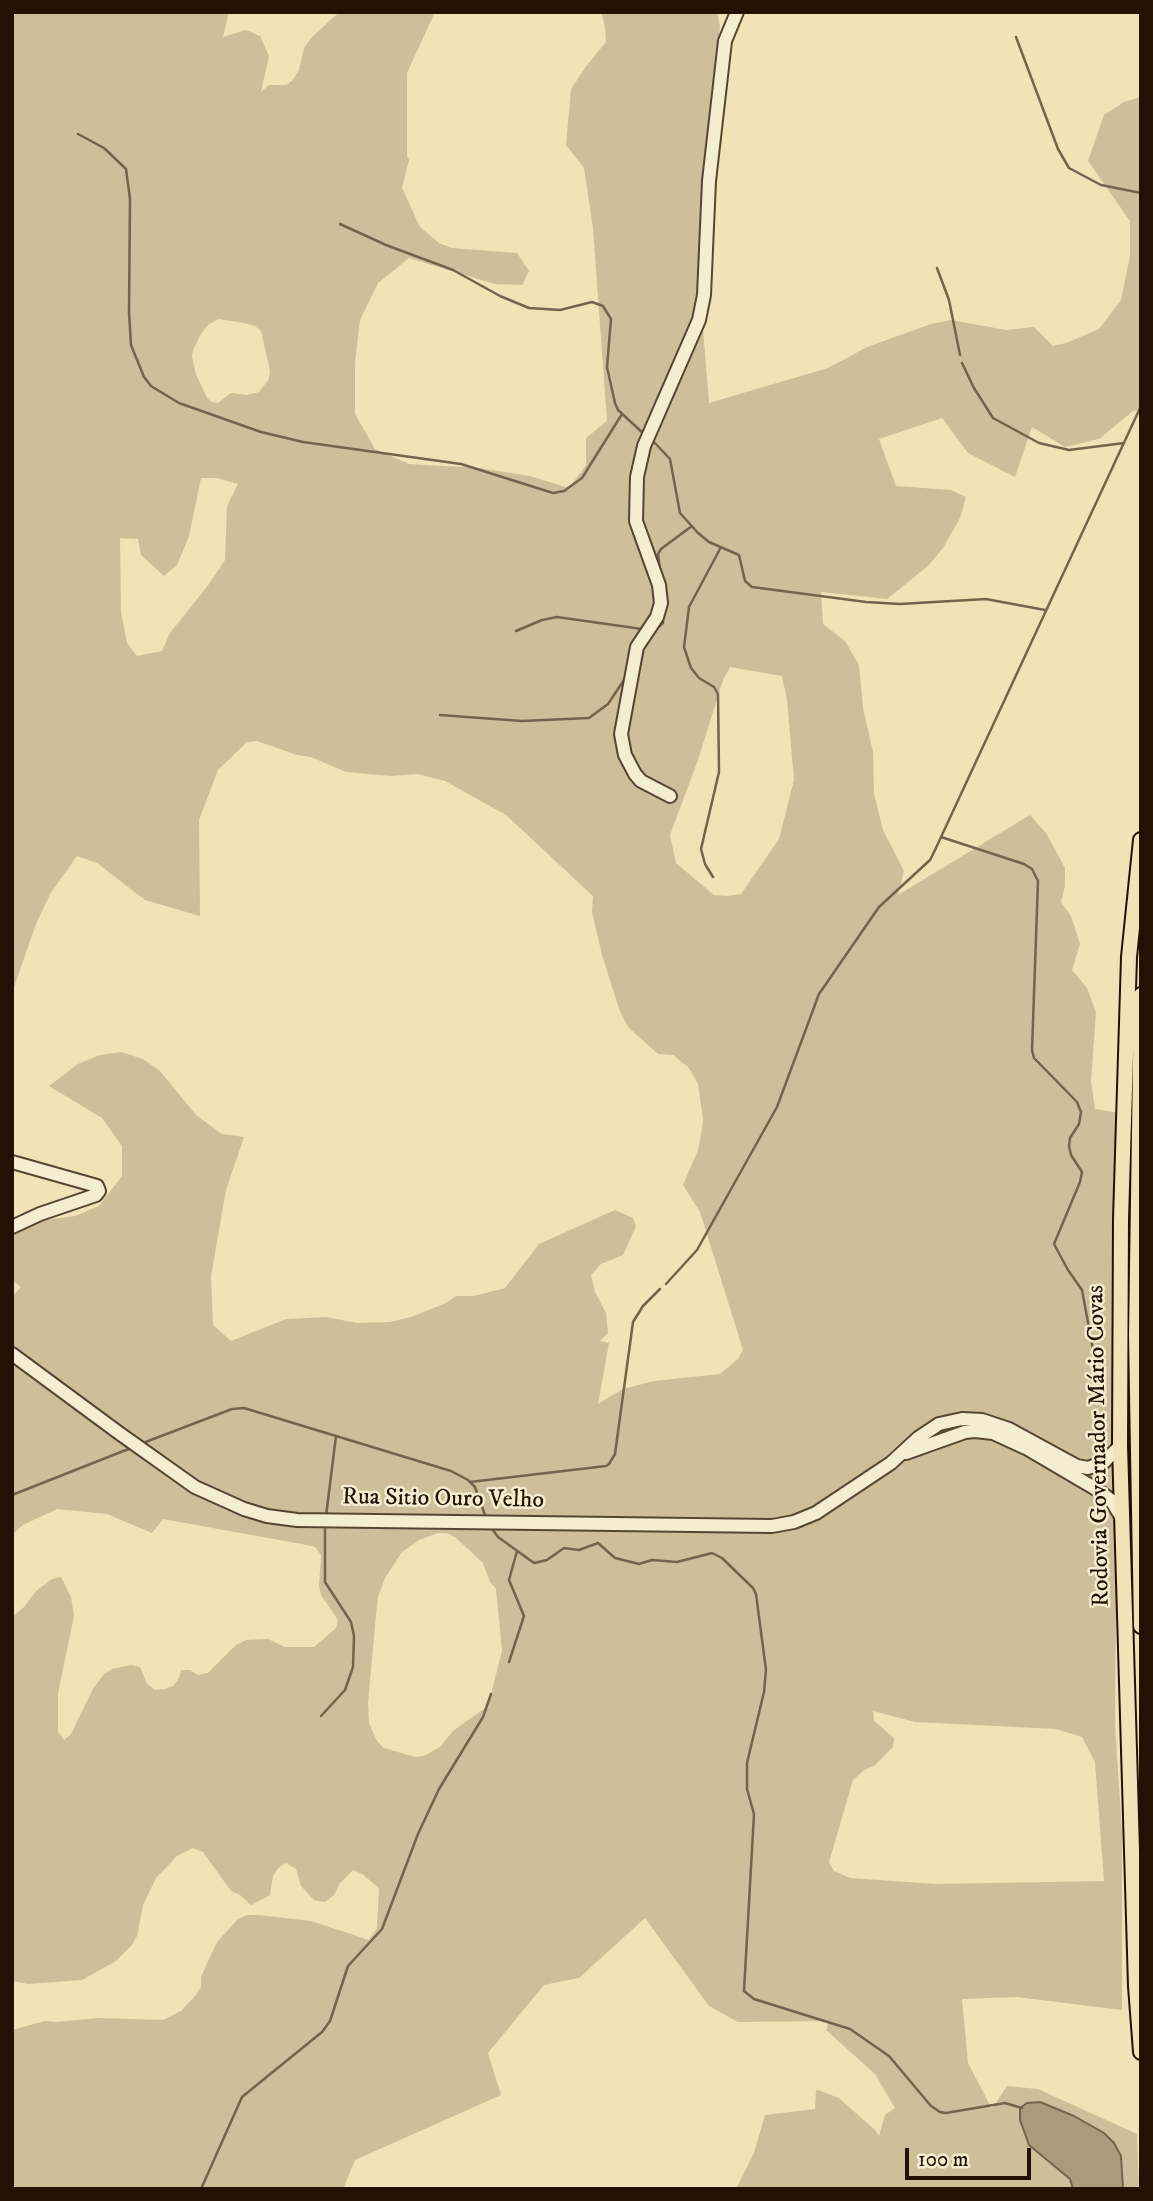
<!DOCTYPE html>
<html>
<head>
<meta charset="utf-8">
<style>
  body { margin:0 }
  #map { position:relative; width:1153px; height:2201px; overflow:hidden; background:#f0e3b7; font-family:"IM FELL DW Pica",serif }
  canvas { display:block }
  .frame { position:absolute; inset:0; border:14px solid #231104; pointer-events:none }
  .scale { position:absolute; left:905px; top:2148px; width:126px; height:32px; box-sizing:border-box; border:4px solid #231104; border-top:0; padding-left:9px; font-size:21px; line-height:24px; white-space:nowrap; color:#231104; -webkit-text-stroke:5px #f5edd0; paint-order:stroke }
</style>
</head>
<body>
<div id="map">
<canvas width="1153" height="2201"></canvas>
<div class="frame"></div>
<div class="scale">100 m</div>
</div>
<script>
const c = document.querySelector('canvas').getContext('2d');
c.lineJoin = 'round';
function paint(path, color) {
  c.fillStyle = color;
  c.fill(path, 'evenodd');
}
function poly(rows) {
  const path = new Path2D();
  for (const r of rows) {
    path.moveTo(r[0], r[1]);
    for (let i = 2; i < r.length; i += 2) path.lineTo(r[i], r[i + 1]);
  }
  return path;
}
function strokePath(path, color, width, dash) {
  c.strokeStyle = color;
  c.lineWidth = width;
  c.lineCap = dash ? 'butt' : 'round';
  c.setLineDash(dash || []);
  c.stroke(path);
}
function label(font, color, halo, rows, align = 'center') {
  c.font = font + ' "IM FELL DW Pica",serif';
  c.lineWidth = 5;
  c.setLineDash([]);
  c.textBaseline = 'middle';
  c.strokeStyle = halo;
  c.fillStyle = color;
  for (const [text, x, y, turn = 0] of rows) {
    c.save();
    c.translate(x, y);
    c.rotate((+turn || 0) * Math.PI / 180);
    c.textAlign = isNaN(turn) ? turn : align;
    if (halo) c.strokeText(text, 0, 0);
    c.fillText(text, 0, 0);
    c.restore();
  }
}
const green = poly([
  [12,12,229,12,223,37,246,30,260,36,269,56,261,92,269,85,286,85,292,81,299,70,304,48,312,37,336,15,341,12,435,12,407,73,407,156,409,160,402,188,420,227,439,243,452,248,517,253,529,271,522,285,495,284,409,258,378,283,360,320,355,362,355,414,375,449,409,464,480,468,530,476,569,488,586,465,586,438,607,421,593,228,584,168,566,145,571,89,587,65,606,42,605,26,601,12,717,12,720,26,705,198,701,303,709,403,828,368,867,347,931,324,951,320,1006,330,1034,327,1053,346,1066,343,1099,329,1121,300,1130,256,1130,221,1088,161,1104,115,1124,102,1141,97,1141,409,1133,411,1099,439,1065,447,1032,427,1015,477,968,453,942,418,879,439,896,486,951,490,966,497,960,518,943,548,928,566,887,599,821,592,823,624,845,641,859,665,863,708,873,752,874,794,883,830,904,871,898,895,1030,815,1046,833,1065,868,1065,886,1061,902,1071,916,1080,944,1072,970,1087,988,1096,1012,1091,1081,1095,1109,1120,1113,1115,1726,1122,1832,1122,2010,1017,1997,962,1999,968,2063,992,2109,1007,2086,1038,2089,1137,2134,1139,2189,1123,2189,1123,2168,1029,2145,1071,2179,1073,2189,736,2189,754,2153,765,2115,815,2109,816,2090,818,2090,839,2098,875,2130,879,2136,885,2115,895,2108,875,2074,826,2030,829,2021,738,2022,709,2006,645,1918,579,1978,544,1985,488,2053,501,2095,355,2160,343,2189,12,2189,12,2030,45,2021,56,2022,99,2018,163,2020,181,2011,196,1995,201,1987,201,1977,205,1968,217,1942,238,1919,247,1915,258,1915,311,1921,369,1940,377,1928,379,1888,362,1874,353,1870,340,1883,334,1895,325,1902,314,1900,301,1886,296,1869,286,1863,278,1868,273,1876,270,1895,251,1905,240,1895,231,1891,203,1852,193,1848,177,1856,156,1878,143,1905,137,1936,132,1945,116,1961,82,1980,28,1984,12,1981,12,1617,24,1607,36,1591,52,1579,61,1577,71,1597,74,1616,58,1693,58,1732,64,1740,71,1734,93,1689,104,1674,112,1669,131,1665,140,1667,147,1684,155,1690,165,1689,173,1686,179,1678,181,1670,190,1670,198,1675,208,1673,236,1645,246,1640,268,1639,285,1647,314,1647,336,1628,338,1620,321,1595,319,1586,321,1555,315,1547,307,1545,163,1519,152,1533,107,1514,57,1509,23,1525,12,1535,12,1297,21,1287,12,1280,12,1228,31,1222,75,1216,99,1206,122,1176,122,1146,102,1118,49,1086,78,1064,100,1055,121,1052,143,1059,160,1071,196,1115,222,1134,244,1137,226,1190,211,1276,213,1325,231,1341,286,1319,326,1317,357,1323,390,1322,411,1317,446,1303,456,1296,474,1296,505,1288,539,1244,615,1210,633,1218,636,1226,623,1255,601,1264,591,1275,595,1292,606,1313,608,1333,600,1341,609,1343,598,1404,623,1389,654,1381,720,1374,738,1359,743,1350,700,1212,683,1185,698,1150,701,1135,703,1119,698,1084,689,1068,673,1055,658,1054,628,1027,619,1009,602,955,592,912,593,896,506,815,445,781,417,774,391,776,346,772,311,757,297,755,257,741,247,742,218,770,199,820,200,916,145,900,97,863,77,856,50,894,36,924,12,993],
  [218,319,244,323,255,326,261,331,270,371,269,379,259,392,247,395,231,393,218,403,212,402,207,398,196,374,192,357,193,350,201,334,208,325],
  [201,478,217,478,238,484,227,506,225,560,209,584,170,633,162,651,137,656,127,643,121,612,120,538,138,539,141,555,164,576,177,565,189,536],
  [730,667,782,676,787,700,794,780,779,839,741,894,727,896,714,895,676,863,670,835,698,760,723,680],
  [438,1533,447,1533,455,1537,483,1563,490,1582,496,1589,502,1651,488,1706,453,1731,440,1747,424,1756,415,1757,384,1748,377,1741,369,1723,368,1703,376,1615,378,1597,385,1578,402,1552,419,1540],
  [873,1711,915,1722,1056,1729,1082,1737,1095,1762,1104,1881,935,1884,850,1878,834,1871,829,1862,853,1780,864,1770,874,1766,893,1747,894,1738,874,1721]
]);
const water = poly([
  [1040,2102,1074,2116,1104,2133,1114,2143,1121,2156,1123,2189,1073,2189,1070,2179,1029,2145,1020,2120,1020,2108,1027,2103,1040,2102]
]);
const stream = poly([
  [1016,37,1058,149,1069,168,1101,185,1141,193],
  [78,134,104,148,126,169,130,199,129,312,131,345,144,377,151,386,179,403,261,432,303,442,461,464,553,493,564,491,582,478,622,414],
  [340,224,386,245,453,270,500,296,529,308,560,310,592,302,603,306,611,319,607,367,615,403,618,410,644,434],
  [937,268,949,300,960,355],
  [962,363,974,388,993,418,1039,443,1069,450,1124,443],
  [652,440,670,459,680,513,698,533,709,542,739,555,745,581,752,587,866,602,900,604,986,599,1045,610],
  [660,570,658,554,661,549,692,526],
  [656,629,663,623,663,615],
  [516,631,542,620,557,617,642,629],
  [440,715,522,721,589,718,608,704,626,677],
  [941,837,1024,864,1032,869,1038,881,1032,1050,1034,1058,1077,1102,1081,1112,1079,1124,1070,1138,1069,1146,1071,1155,1082,1172,1080,1182,1054,1244,1068,1270,1082,1290,1094,1355],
  [713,877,705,864,701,849,719,772,718,694,714,687,699,678,691,668,684,647,689,607,721,547],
  [666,1284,697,1250,777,1107,819,994,879,907,930,860,935,850,1141,406],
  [143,1443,232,1409,244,1408,451,1471,468,1480,475,1487,486,1518],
  [470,1482,606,1466,609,1464,615,1454,633,1322,643,1306,660,1289],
  [12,1495,131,1448],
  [326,1516,336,1436],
  [490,1526,498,1537,534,1563,547,1560,564,1548,579,1550,598,1543,615,1558,639,1564,652,1560,677,1562,712,1553,722,1558,753,1588,756,1594,766,1670,764,1692,747,1763,747,1789,754,1814,744,1991,754,1999,850,2029,889,2056,931,2106,940,2112,946,2113,1005,2103,1022,2108],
  [509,1662,524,1616,509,1580,517,1551],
  [321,1716,345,1690,353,1667,354,1636,351,1622,325,1582,325,1525],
  [201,2189,242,2097,322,2032,330,2021,348,1966,382,1929,418,1834,439,1789,483,1717,491,1694]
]);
const minor = poly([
  [670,796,641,781,635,774,625,755,621,734,637,647,657,617,661,603,659,585,636,521,637,477,644,446,699,320,704,295,709,181,725,41,737,12],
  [12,1162,97,1186,99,1191,96,1195,40,1214,12,1227],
  [12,1354,119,1433,195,1487,244,1509,267,1516,297,1520,772,1526,794,1522,816,1513,891,1463,918,1438,939,1424,962,1419,982,1420,1009,1429,1077,1466,1088,1468,1104,1462,1120,1446],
  [906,1453,965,1432,975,1431,993,1433,1028,1449,1096,1489,1111,1500,1122,1518]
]);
const major = poly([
  [1141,840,1129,957,1121,1219,1120,1446,1136,1986,1141,2052],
  [1141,995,1136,1335,1141,1626]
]);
const streetNames = [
  ["Rodovia Governador Mário Covas",1100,1446,-91],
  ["Rua Sitio Ouro Velho",443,1500,1]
];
paint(green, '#cdbf99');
paint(water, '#aa9c7a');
strokePath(water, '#74644b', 2);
strokePath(stream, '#74644b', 2.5);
strokePath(minor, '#564631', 16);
strokePath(major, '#231104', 18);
strokePath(minor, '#f5edd0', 12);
strokePath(major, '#f0e3b7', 14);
label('24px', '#231104', '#f5edd0', streetNames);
</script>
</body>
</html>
